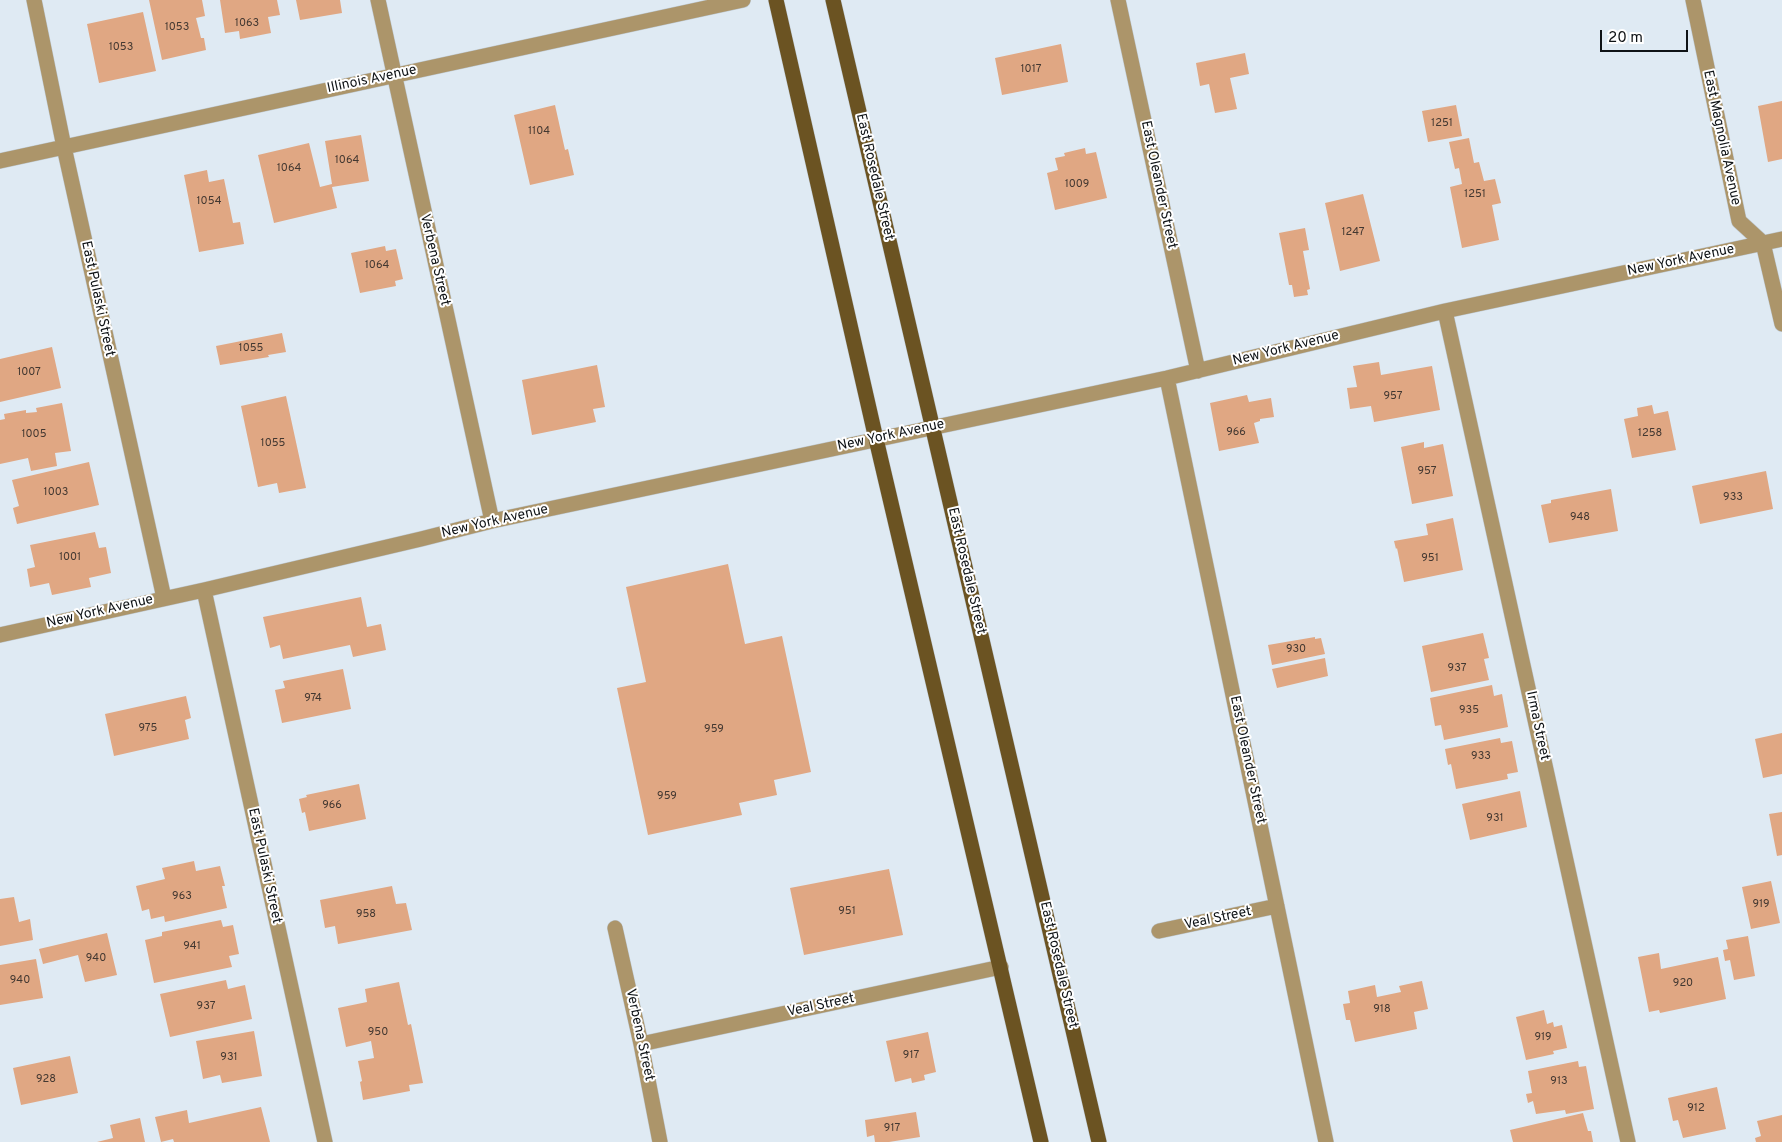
<!DOCTYPE html>
<html>
<head>
<meta charset="utf-8">
<style>
  body { margin:0 }
  #map { position:relative; width:1782px; height:1142px; overflow:hidden; background:#dfeaf3; font-family:Overpass,sans-serif }
  canvas { display:block }
  .scale { position:absolute; left:1600px; top:30px; width:88px; height:22px; box-sizing:border-box; border:2px solid #0f1316; border-top:0; padding-left:6px; font-size:15px; line-height:18px; white-space:nowrap; color:#0f1316; -webkit-text-stroke:4px #fff; paint-order:stroke }
</style>
</head>
<body>
<div id="map">
<canvas width="1782" height="1142"></canvas>
<div class="scale">20 m</div>
</div>
<script>
const c = document.querySelector('canvas').getContext('2d');
c.lineJoin = 'round';
function paint(path, color) {
  c.fillStyle = color;
  c.fill(path, 'evenodd');
}
function poly(rows) {
  const path = new Path2D();
  for (const r of rows) {
    path.moveTo(r[0], r[1]);
    for (let i = 2; i < r.length; i += 2) path.lineTo(r[i], r[i + 1]);
  }
  return path;
}
function strokePath(path, color, width, dash) {
  c.strokeStyle = color;
  c.lineWidth = width;
  c.lineCap = dash ? 'butt' : 'round';
  c.setLineDash(dash || []);
  c.stroke(path);
}
function label(font, color, halo, rows, align = 'center') {
  c.font = font + ' Overpass,sans-serif';
  c.lineWidth = 4;
  c.setLineDash([]);
  c.textBaseline = 'middle';
  c.strokeStyle = halo;
  c.fillStyle = color;
  for (const [text, x, y, turn = 0] of rows) {
    c.save();
    c.translate(x, y);
    c.rotate((+turn || 0) * Math.PI / 180);
    c.textAlign = isNaN(turn) ? turn : align;
    if (halo) c.strokeText(text, 0, 0);
    c.fillText(text, 0, 0);
    c.restore();
  }
}
const building = poly([
  [149,0,202,0,205,16,196,18,201,38,204,38,206,50,162,60],
  [220,0,277,0,280,15,268,17,271,33,240,39,239,31,225,33],
  [296,0,340,0,342,13,300,20],
  [143,12,156,71,99,83,87,24],
  [1061,44,1068,82,1002,95,995,58],
  [1245,53,1249,74,1230,78,1237,109,1215,113,1209,84,1200,86,1196,63],
  [1782,101,1782,159,1768,162,1758,106],
  [555,105,565,150,568,149,574,175,530,185,514,115],
  [1456,105,1462,136,1428,142,1422,111],
  [361,135,369,181,332,187,337,208,274,223,258,155,309,143,320,187,332,184,325,141],
  [1469,138,1474,163,1479,162,1484,181,1495,179,1501,203,1492,205,1499,240,1462,248,1450,187,1462,184,1459,168,1455,169,1449,142],
  [1085,148,1086,154,1096,152,1107,198,1055,210,1047,173,1058,170,1055,158,1065,156,1064,153],
  [207,170,209,182,224,179,233,223,240,222,244,244,199,252,184,175],
  [1363,194,1380,261,1340,271,1325,203],
  [1305,228,1309,250,1303,251,1310,289,1307,290,1308,295,1294,297,1292,285,1289,285,1279,233],
  [385,246,386,251,396,249,403,279,395,281,396,286,360,293,351,253],
  [282,333,286,352,268,355,269,357,220,365,216,346],
  [52,347,61,388,0,402,0,359],
  [1379,362,1381,375,1432,366,1440,410,1374,422,1371,406,1350,409,1347,388,1357,387,1353,366],
  [597,365,605,407,593,409,596,422,532,435,522,380],
  [1247,395,1249,402,1271,398,1274,417,1260,419,1260,421,1254,423,1259,443,1219,451,1210,403],
  [286,396,306,488,279,493,277,483,258,487,241,406],
  [62,403,71,451,55,453,57,466,31,471,28,458,0,464,0,420,5,419,4,414,26,410,26,413,37,412,36,408],
  [1652,405,1654,414,1668,411,1676,450,1632,458,1624,419,1638,416,1637,408],
  [1424,442,1424,448,1443,444,1453,496,1412,504,1401,447],
  [89,462,99,505,17,524,13,508,19,506,12,480],
  [1766,471,1773,509,1700,524,1692,486],
  [1611,489,1618,531,1549,543,1541,505,1551,503,1551,500],
  [1453,518,1463,570,1404,582,1397,548,1396,549,1394,541,1428,535,1426,524],
  [95,532,99,548,106,547,111,573,89,578,91,587,52,595,49,583,30,587,27,569,35,567,30,545],
  [728,564,745,644,782,636,811,772,774,780,777,795,739,803,742,815,648,835,617,688,646,682,626,587],
  [361,597,367,627,381,624,386,650,353,657,350,645,283,659,280,645,270,648,263,617],
  [1483,633,1489,658,1484,659,1489,680,1431,692,1422,646],
  [1315,637,1315,639,1321,638,1325,654,1272,665,1268,645],
  [1325,658,1328,676,1277,688,1272,669],
  [343,669,351,709,282,723,275,690,285,688,283,681],
  [1492,685,1494,696,1502,694,1508,727,1444,740,1441,725,1435,726,1430,698],
  [186,696,191,718,185,720,189,739,114,756,105,714],
  [1782,733,1782,774,1763,778,1755,739],
  [1500,738,1501,743,1512,741,1518,772,1507,774,1508,779,1456,789,1451,764,1448,765,1445,749],
  [359,784,366,819,309,831,305,812,302,813,299,799,307,797,306,795],
  [1520,791,1527,827,1470,840,1462,804],
  [1782,812,1782,855,1777,856,1769,814],
  [194,861,196,871,220,866,225,886,222,886,227,908,165,922,164,916,151,919,149,909,142,911,136,886,165,879,162,868],
  [889,869,903,935,804,955,790,888],
  [1771,881,1780,923,1751,929,1742,887],
  [392,886,396,904,406,903,412,930,338,944,335,926,325,928,320,900],
  [14,897,19,922,30,919,33,940,0,946,0,899],
  [221,920,223,927,233,925,239,954,229,956,232,967,154,983,145,940,162,936,162,932],
  [107,933,117,975,85,982,78,955,43,964,39,949],
  [1748,936,1755,976,1734,980,1730,960,1725,961,1723,950,1728,949,1726,940],
  [1659,953,1661,969,1718,957,1726,999,1660,1013,1659,1010,1649,1012,1638,957],
  [36,959,43,998,0,1005,0,965],
  [226,980,228,989,245,985,252,1019,170,1037,160,994],
  [1422,981,1428,1009,1414,1012,1417,1029,1355,1042,1350,1020,1346,1020,1343,1004,1350,1003,1348,991,1375,985,1377,997,1401,992,1399,986],
  [399,982,408,1025,411,1024,423,1083,409,1085,410,1091,363,1100,360,1082,362,1081,358,1061,374,1058,371,1041,346,1047,338,1008,367,1002,365,989],
  [1544,1010,1547,1024,1553,1022,1554,1027,1562,1025,1567,1048,1553,1051,1554,1054,1526,1060,1516,1017],
  [254,1031,262,1076,222,1083,220,1075,203,1079,196,1041],
  [928,1032,936,1072,924,1075,925,1080,912,1083,911,1078,895,1082,886,1041],
  [70,1056,78,1093,21,1105,13,1068],
  [1578,1061,1579,1067,1586,1066,1594,1109,1566,1114,1565,1110,1536,1114,1533,1101,1528,1103,1526,1094,1532,1093,1528,1071],
  [1717,1087,1726,1129,1683,1138,1678,1120,1673,1121,1668,1098],
  [261,1107,270,1142,174,1142,173,1139,161,1142,155,1117,187,1110,189,1123],
  [916,1112,920,1137,889,1142,875,1142,874,1135,867,1137,865,1120],
  [1583,1113,1588,1131,1591,1131,1593,1142,1513,1142,1510,1130],
  [1782,1115,1782,1142,1756,1142,1755,1138,1761,1136,1757,1121],
  [140,1118,145,1142,97,1142,113,1138,110,1125]
]);
const street = poly([
  [34,0,64,147,164,598],
  [378,0,492,521],
  [1118,0,1198,371],
  [1693,0,1739,221,1763,243,1782,324],
  [0,161,743,0],
  [1445,311,1628,1142],
  [1167,378,1326,1142],
  [204,590,325,1142],
  [0,635,204,590,421,539,492,521,1167,378,1445,311,1782,239],
  [615,928,641,1044,660,1142],
  [1159,931,1277,906],
  [641,1044,1001,967]
]);
const primary = poly([
  [776,0,876,439,1041,1142],
  [833,0,1099,1142]
]);
const numberNames = [
  ["1063",247,24],
  ["1053",177,28],
  ["1053",121,48],
  ["1017",1031,70],
  ["1251",1442,124],
  ["1104",539,132],
  ["1064",347,161],
  ["1064",289,169],
  ["1009",1077,185],
  ["1251",1475,195],
  ["1054",209,202],
  ["1247",1353,233],
  ["1064",377,266],
  ["1055",251,349],
  ["1007",29,373],
  ["957",1393,397],
  ["966",1236,433],
  ["1258",1650,434],
  ["1005",34,435],
  ["1055",273,444],
  ["957",1427,472],
  ["1003",56,493],
  ["933",1733,498],
  ["948",1580,518],
  ["1001",70,558],
  ["951",1430,559],
  ["930",1296,650],
  ["937",1457,669],
  ["974",313,699],
  ["935",1469,711],
  ["975",148,729],
  ["959",714,730],
  ["933",1481,757],
  ["959",667,797],
  ["966",332,806],
  ["931",1495,819],
  ["963",182,897],
  ["919",1761,905],
  ["951",847,912],
  ["958",366,915],
  ["941",192,947],
  ["940",96,959],
  ["940",20,981],
  ["920",1683,984],
  ["937",206,1007],
  ["918",1382,1010],
  ["950",378,1033],
  ["919",1543,1038],
  ["917",911,1056],
  ["931",229,1058],
  ["928",46,1080],
  ["913",1559,1082],
  ["912",1696,1109],
  ["917",892,1129]
];
const streetNames = [
  ["Illinois Avenue",372,80,-12],
  ["East Magnolia Avenue",1721,138,78],
  ["East Rosedale Street",874,177,77],
  ["East Oleander Street",1158,185,78],
  ["Verbena Street",434,260,77],
  ["New York Avenue",1681,261,-12],
  ["East Pulaski Street",97,299,78],
  ["New York Avenue",1286,349,-14],
  ["New York Avenue",891,436,-12],
  ["New York Avenue",495,522,-13],
  ["East Rosedale Street",966,571,77],
  ["New York Avenue",100,612,-13],
  ["Irma Street",1537,726,78],
  ["East Oleander Street",1247,760,78],
  ["East Pulaski Street",264,866,78],
  ["Veal Street",1218,919,-12],
  ["East Rosedale Street",1058,965,77],
  ["Veal Street",821,1006,-12],
  ["Verbena Street",639,1035,78]
];
paint(building, '#e0a783');
strokePath(street, '#bec8d0', 16);
strokePath(primary, '#bec8d0', 16);
strokePath(street, '#ac956a', 15);
strokePath(primary, '#6b5322', 15);
label('11px', '#433831', null, numberNames);
label('14px', '#0f1316', '#fff', streetNames);
</script>
</body>
</html>
